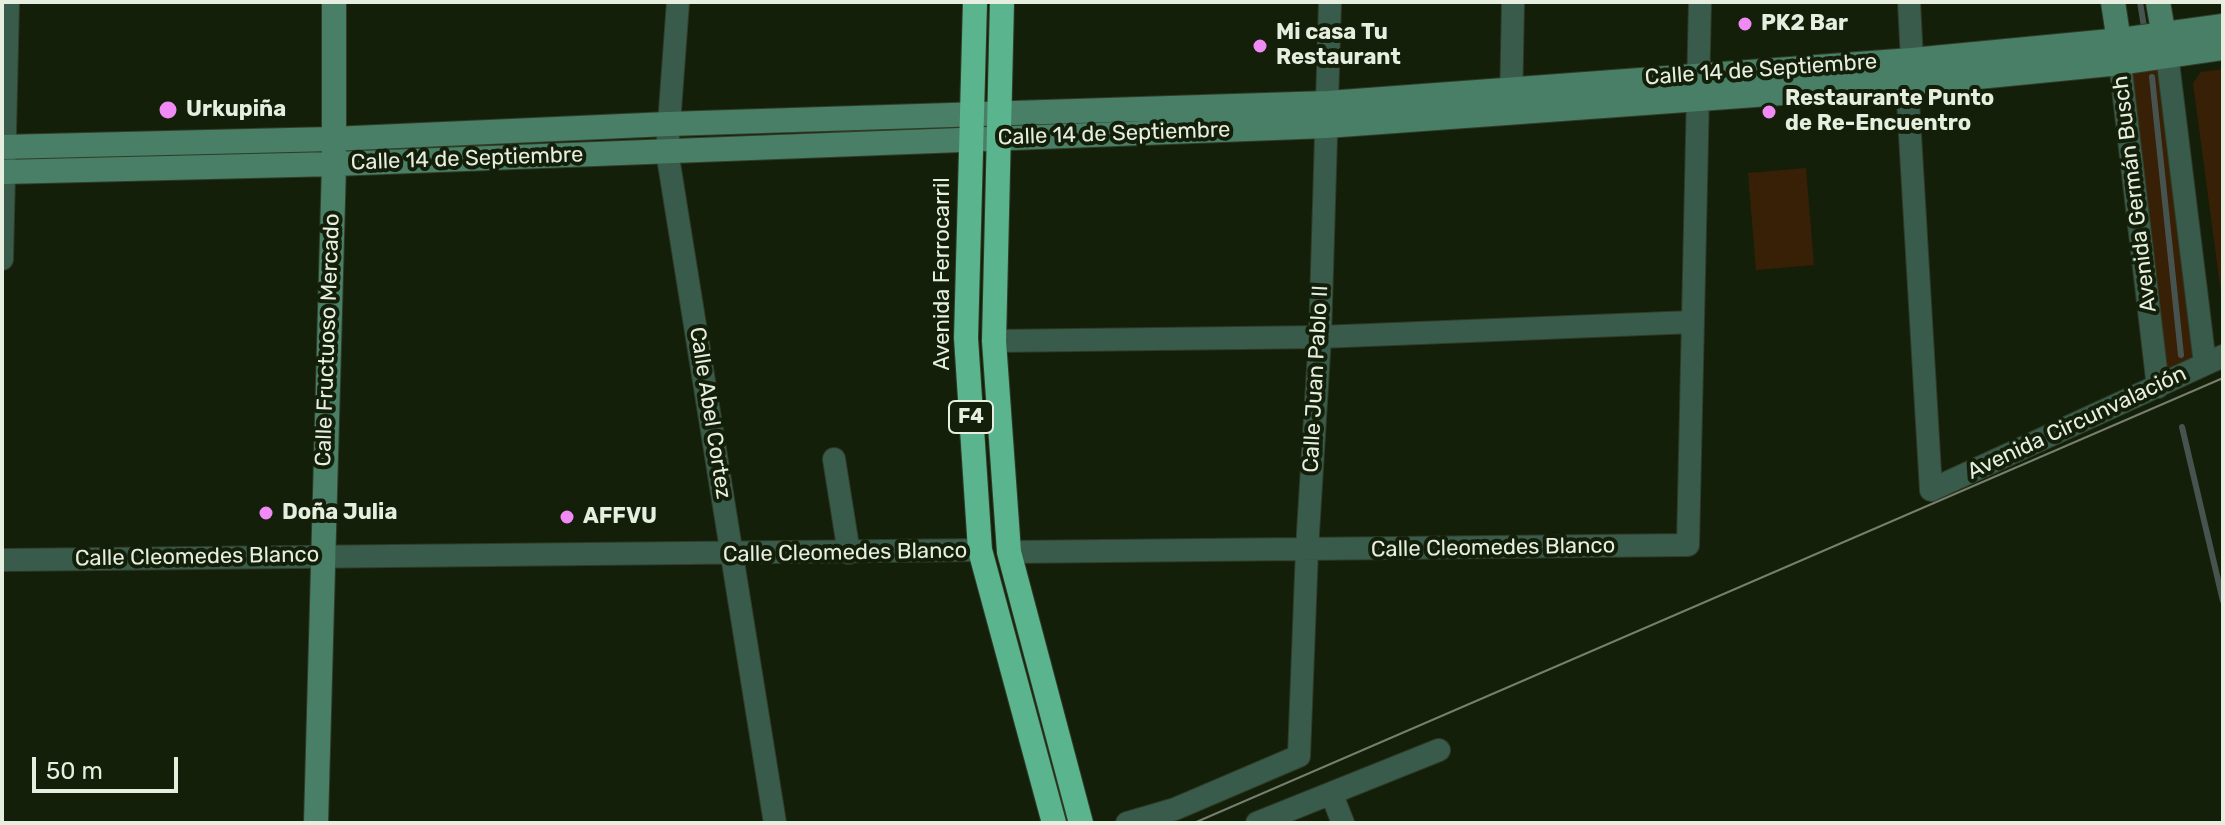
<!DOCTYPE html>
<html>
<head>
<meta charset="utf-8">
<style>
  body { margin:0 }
  #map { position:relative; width:2225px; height:825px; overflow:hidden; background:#141f09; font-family:Rubik,sans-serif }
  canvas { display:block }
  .frame { position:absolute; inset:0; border:4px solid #e6eedf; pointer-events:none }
  .scale { position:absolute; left:32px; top:757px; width:146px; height:36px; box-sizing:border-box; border:4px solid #e6eedf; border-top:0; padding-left:10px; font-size:24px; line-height:28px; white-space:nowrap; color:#e6eedf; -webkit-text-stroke:6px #141f09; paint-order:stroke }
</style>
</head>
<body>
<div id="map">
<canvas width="2225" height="825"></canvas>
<div class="frame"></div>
<div class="scale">50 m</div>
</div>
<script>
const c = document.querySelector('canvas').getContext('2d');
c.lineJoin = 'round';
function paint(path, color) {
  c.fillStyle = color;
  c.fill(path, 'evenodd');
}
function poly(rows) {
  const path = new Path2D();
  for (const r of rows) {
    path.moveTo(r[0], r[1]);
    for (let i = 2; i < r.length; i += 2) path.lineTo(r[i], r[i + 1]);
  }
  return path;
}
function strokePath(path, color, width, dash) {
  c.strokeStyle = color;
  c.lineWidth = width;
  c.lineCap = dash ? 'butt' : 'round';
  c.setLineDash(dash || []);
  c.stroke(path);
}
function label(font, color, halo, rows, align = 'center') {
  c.font = font + ' Rubik,sans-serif';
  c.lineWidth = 8;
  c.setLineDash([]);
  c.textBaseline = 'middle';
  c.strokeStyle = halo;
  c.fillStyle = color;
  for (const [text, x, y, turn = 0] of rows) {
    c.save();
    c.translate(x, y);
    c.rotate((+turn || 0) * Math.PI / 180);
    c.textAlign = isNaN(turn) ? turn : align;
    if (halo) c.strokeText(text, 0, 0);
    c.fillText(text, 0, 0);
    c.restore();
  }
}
const green = poly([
  [2160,67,2193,357,2164,370,2131,70],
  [2223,69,2223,308,2193,83,2201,72],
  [1806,168,1814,265,1756,270,1748,173]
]);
const stream = poly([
  [2140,2,2144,27],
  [2152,77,2181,355],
  [2182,427,2223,601]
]);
const street = poly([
  [678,2,667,151,775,823],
  [1909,2,1912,60,1907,84,1931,490,2223,356],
  [2167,54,2205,364],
  [2120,63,2158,387],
  [1511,105,1513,2],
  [2,259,8,2],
  [994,341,1320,337,1693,322],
  [834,459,849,553],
  [1009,552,1688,545,1700,2],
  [2,560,980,550],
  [1332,795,1343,823],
  [1127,823,1175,809,1299,756,1307,549,1320,337,1330,2],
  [1257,823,1439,750]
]);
const secondary = poly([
  [2113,2,2121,55],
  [2158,2,2166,48],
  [2,147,332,139,668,124,1328,103,1912,60,2121,40,2223,26],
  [2,172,334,164,1326,126,1907,84,2120,63,2223,48],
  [316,823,334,164,334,2]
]);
const highway = poly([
  [975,2,966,338,980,550,1054,823],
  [1002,2,994,341,1009,552,1081,823]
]);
const tram = poly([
  [1194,823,2223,378]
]);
const markers = [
  [1745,24,8,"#f08bf5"],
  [1260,46,8,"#f08bf5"],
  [168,110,10,"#f08bf5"],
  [1769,112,8,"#f08bf5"],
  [266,513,8,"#f08bf5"],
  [567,517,8,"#f08bf5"]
];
const shields = [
  [971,417,44]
];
const shieldNames = [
  ["F4",971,417]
];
const poiNames = [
  ["PK2 Bar",1761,24],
  ["Mi casa Tu",1276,33],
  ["Restaurant",1276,58],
  ["Restaurante Punto",1785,99],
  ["de Re-Encuentro",1785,124],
  ["Urkupiña",186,110],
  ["Doña Julia",282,513],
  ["AFFVU",583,517]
];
const streetNames = [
  ["Calle 14 de Septiembre",1761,70,-4],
  ["Calle 14 de Septiembre",1114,134,-2],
  ["Calle 14 de Septiembre",467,159,-2],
  ["Avenida Germán Busch",2135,194,-97],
  ["Avenida Ferrocarril",943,274,-90],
  ["Calle Fructuoso Mercado",328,340,-88],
  ["Calle Juan Pablo II",1316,379,-87],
  ["Calle Abel Cortez",710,413,81],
  ["Avenida Circunvalación",2077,423,-25],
  ["Calle Cleomedes Blanco",1493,548,-1],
  ["Calle Cleomedes Blanco",845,553,-1],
  ["Calle Cleomedes Blanco",197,557,-1]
];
paint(green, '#372006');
strokePath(stream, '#47534e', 6);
strokePath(street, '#313c27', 24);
strokePath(secondary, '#313c27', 26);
strokePath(highway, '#313c27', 26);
strokePath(street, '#395b4b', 22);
strokePath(secondary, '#487f66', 24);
strokePath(highway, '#5ab48e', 24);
strokePath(tram, '#767f6d', 2);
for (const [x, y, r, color] of markers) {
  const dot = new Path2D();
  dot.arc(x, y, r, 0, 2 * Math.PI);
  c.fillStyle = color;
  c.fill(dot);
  strokePath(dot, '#141f09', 3);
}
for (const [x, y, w] of shields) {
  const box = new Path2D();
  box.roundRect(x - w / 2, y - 16, w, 32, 6);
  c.fillStyle = '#141f09';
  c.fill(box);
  strokePath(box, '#e6eedf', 2);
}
label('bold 20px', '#e6eedf', null, shieldNames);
label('bold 22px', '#e6eedf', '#141f09', poiNames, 'left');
label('22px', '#e6eedf', '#141f09', streetNames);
</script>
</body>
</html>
